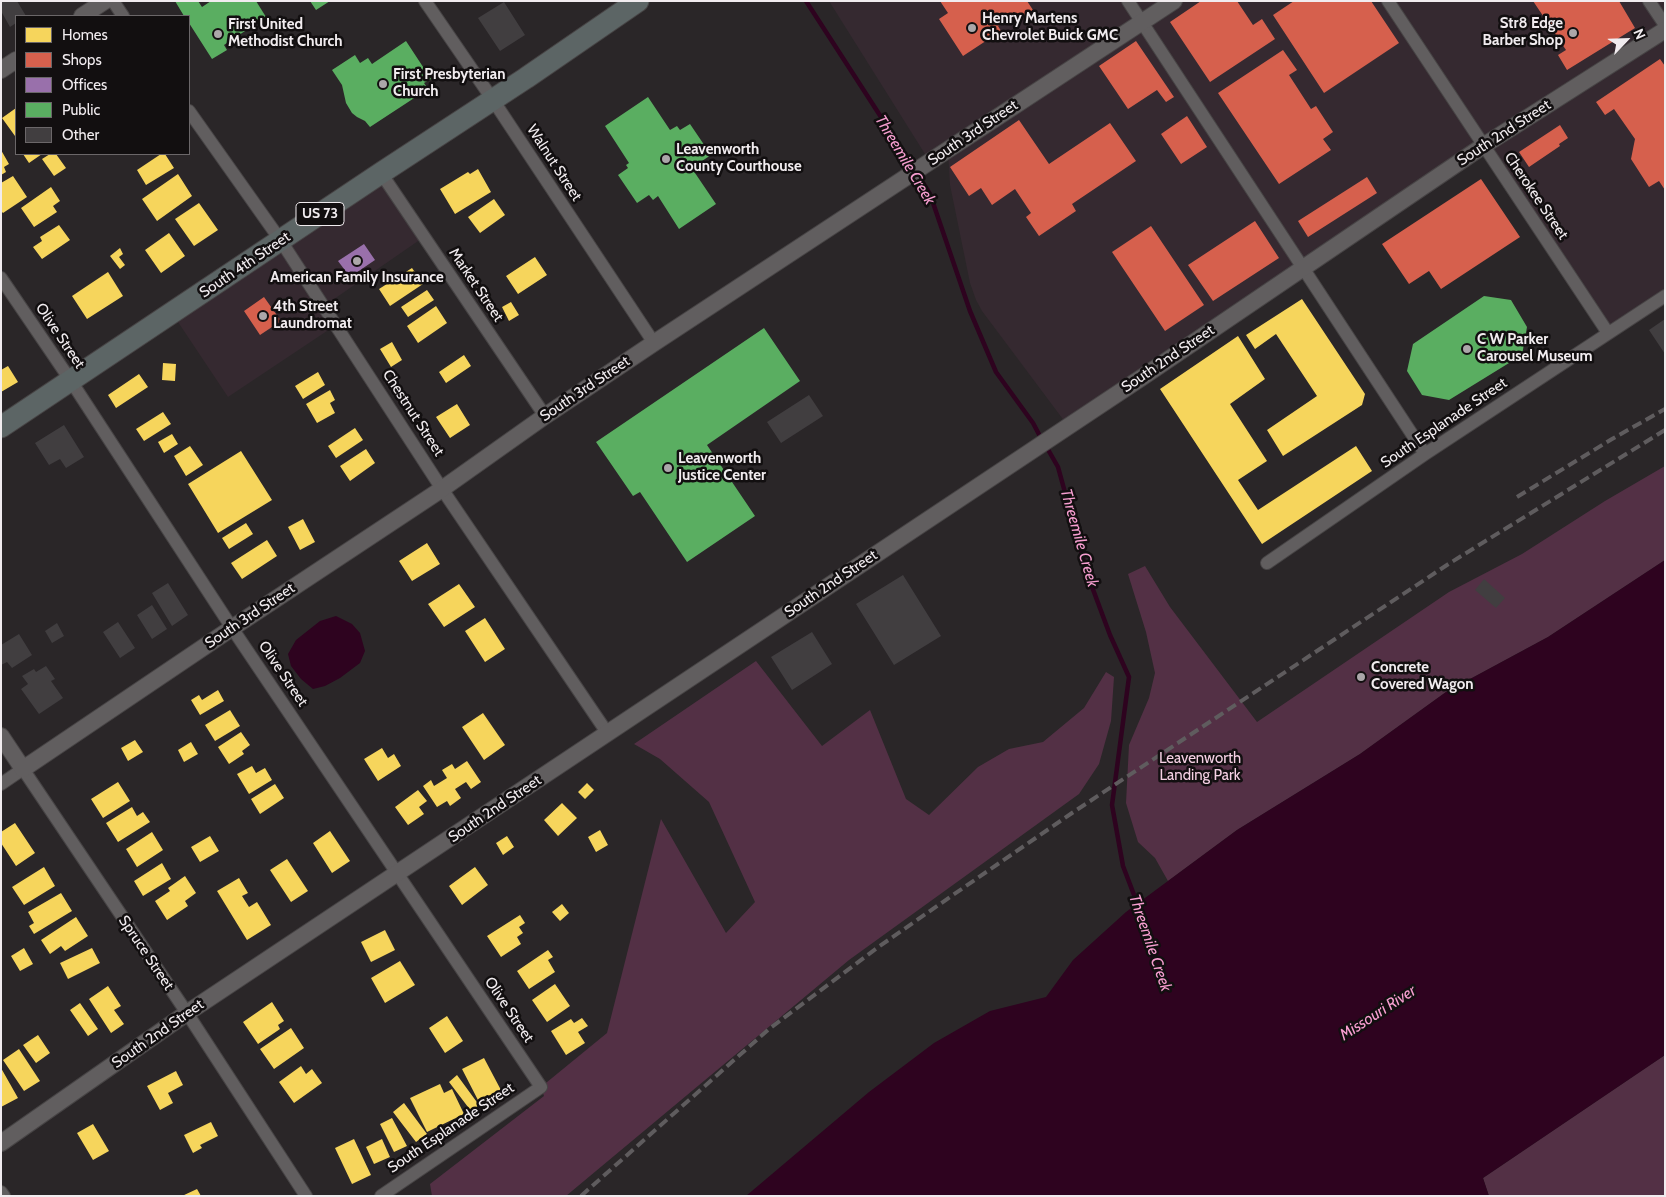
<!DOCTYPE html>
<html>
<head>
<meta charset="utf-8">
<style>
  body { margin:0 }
  #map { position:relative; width:1666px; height:1197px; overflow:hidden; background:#2a2628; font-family:Cabin,sans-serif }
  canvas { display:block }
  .frame { position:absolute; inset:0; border:2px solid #f1ecef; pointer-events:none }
  .legend { position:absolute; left:15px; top:15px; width:175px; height:140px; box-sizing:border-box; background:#120f10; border:1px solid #6b6769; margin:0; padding:6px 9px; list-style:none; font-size:15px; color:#f1ecef }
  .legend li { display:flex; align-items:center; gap:10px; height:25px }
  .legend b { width:25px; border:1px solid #6b6769 }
  .north { position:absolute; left:1601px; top:15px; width:50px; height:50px; -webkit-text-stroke:4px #120f10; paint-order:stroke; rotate:66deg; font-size:14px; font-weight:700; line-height:20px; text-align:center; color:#f1ecef }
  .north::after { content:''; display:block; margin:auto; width:18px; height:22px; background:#f1ecef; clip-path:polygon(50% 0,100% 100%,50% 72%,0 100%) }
</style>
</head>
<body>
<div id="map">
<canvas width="1666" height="1197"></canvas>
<div class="frame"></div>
<ul class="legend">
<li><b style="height:14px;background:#f6d55c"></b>Homes</li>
<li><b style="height:14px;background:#d6604d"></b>Shops</li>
<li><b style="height:14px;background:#9970ab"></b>Offices</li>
<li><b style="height:14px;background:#5aae61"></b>Public</li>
<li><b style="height:14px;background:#413e40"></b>Other</li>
</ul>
<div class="north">N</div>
</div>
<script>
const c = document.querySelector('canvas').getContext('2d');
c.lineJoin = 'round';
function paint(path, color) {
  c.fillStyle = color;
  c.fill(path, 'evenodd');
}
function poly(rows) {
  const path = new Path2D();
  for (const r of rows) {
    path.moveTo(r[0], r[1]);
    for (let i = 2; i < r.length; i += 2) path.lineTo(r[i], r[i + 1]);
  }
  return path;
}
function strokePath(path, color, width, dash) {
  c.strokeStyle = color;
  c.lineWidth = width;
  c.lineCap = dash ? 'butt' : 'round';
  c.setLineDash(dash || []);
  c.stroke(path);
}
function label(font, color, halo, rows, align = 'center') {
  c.font = font + ' Cabin,sans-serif';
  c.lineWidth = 5;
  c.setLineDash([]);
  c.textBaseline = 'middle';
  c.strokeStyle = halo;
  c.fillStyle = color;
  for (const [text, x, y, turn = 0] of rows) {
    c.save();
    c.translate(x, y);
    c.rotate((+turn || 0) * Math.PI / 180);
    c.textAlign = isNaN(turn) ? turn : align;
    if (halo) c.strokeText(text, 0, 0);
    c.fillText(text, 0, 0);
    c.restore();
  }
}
const built = poly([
  [829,1,1665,1,1665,296,1608,333,1483,146,1068,426,982,311,976,300,970,283,950,185,948,151,930,162],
  [381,173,424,237,324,306,336,325,228,397,172,313]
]);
const green = poly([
  [1665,466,1665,560,1548,637,1446,692,1360,754,1237,830,1168,881,1155,858,1138,842,1126,803,1129,745,1149,698,1155,673,1146,632,1128,574,1145,566,1170,607,1257,722,1449,592,1522,554,1605,501],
  [756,661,822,746,870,710,906,799,929,815,978,767,1009,749,1043,742,1084,708,1106,672,1114,677,1111,721,1099,764,1079,794,849,960,566,1196,432,1196,430,1184,544,1096,541,1087,607,1033,661,819,726,933,755,902,709,802,660,759,634,744],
  [1665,1055,1665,1196,1489,1196,1483,1178]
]);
const water = poly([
  [1665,560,1665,1055,1483,1178,1489,1196,746,1196,869,1092,934,1043,990,1011,1046,997,1073,960,1126,912,1237,830,1360,754,1446,692,1548,637],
  [336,616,352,624,360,633,365,651,360,663,340,678,325,686,313,689,301,679,291,666,288,654,296,640,320,621]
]);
const homes = poly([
  [16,108,16,134,15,136,2,118],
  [1,150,9,164,4,167,6,172,1,175],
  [23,154,42,154,29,163],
  [50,154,56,154,66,168,54,176,42,159],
  [161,154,165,154,174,168,146,185,137,170],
  [478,169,491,192,455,214,440,189,468,172,470,174],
  [178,174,192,196,157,221,142,199],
  [13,176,27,197,3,213,1,211,1,183],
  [51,187,60,201,53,206,57,212,34,227,21,208],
  [494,199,505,215,480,233,468,217],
  [199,203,218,230,194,246,175,219],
  [59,225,70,240,42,259,33,247,42,241,40,237],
  [169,233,185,256,161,273,145,250],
  [120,248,123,254,119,257,125,265,120,269,110,256],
  [535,257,547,275,518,294,506,276],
  [412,268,423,284,390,306,379,289],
  [108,272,123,296,87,319,72,296],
  [427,290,434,300,408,317,401,307],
  [1302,299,1365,394,1362,405,1283,456,1267,430,1317,396,1276,334,1255,349,1246,335],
  [511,302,519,315,509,321,502,307],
  [436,306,447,323,418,343,407,326],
  [1238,336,1265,379,1230,404,1267,461,1238,480,1258,510,1356,446,1372,471,1262,544,1160,389],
  [392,342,402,360,391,367,380,349],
  [464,355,471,366,446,383,439,372],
  [163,363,176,364,175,381,162,380],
  [8,366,18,382,1,392,1,370],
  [318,372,325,385,303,399,295,386],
  [139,374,148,387,116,408,108,395],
  [330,390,335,400,330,403,335,413,317,423,306,404],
  [457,404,470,425,450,438,436,417],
  [163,412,171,424,144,441,136,429],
  [355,428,363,440,336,458,328,446],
  [172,434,178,444,164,453,158,442],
  [190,446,203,465,186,476,174,456],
  [366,449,375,463,350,481,340,466],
  [241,451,272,500,218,533,188,484],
  [303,519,315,542,300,550,288,527],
  [246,523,253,534,229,549,222,538],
  [267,540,277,556,242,579,231,563],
  [427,543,440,564,412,581,399,561],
  [459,584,475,607,444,627,428,604],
  [485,618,505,649,485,662,465,631],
  [218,690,224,701,200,715,191,700,199,695,202,700],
  [230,710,240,726,215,741,205,725],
  [483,713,505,745,484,760,462,727],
  [241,732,250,745,242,751,244,754,229,764,218,747],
  [135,740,143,752,128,761,121,748],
  [191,742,198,754,184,762,178,750],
  [382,748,388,758,394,754,401,766,378,781,364,759],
  [467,761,481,782,471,789,466,782,455,789,461,798,450,806,447,801,437,807,423,786,431,780,434,786,447,778,442,770,452,764,455,769],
  [252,766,256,773,265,768,272,780,249,794,237,774],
  [118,782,130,801,103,818,91,799],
  [587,783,594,790,585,799,578,792],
  [275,784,284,798,260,814,251,799],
  [418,790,427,801,419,807,424,814,408,825,395,807],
  [562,803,577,818,558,836,544,820],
  [132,807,137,816,143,812,150,822,118,842,106,823],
  [15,823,35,853,16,866,1,843,1,832],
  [600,830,608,845,596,852,588,837],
  [330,831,350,861,332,873,313,843],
  [152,832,163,850,137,867,126,849],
  [210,836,219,851,200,862,191,847],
  [507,836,514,847,503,855,496,843],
  [287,859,308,891,291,902,270,870],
  [162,863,171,879,143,896,134,881],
  [44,867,55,886,24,905,12,887],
  [475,867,488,885,462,905,449,886],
  [185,876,196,893,185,901,188,906,167,920,155,901,170,891,168,888],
  [239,878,248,893,242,896,249,907,257,902,271,925,247,940,217,891],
  [61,893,72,911,34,934,29,926,34,923,28,912],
  [562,904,569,913,560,921,552,912],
  [520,915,525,923,519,927,523,933,517,937,521,944,501,957,487,936],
  [76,917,88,936,65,951,61,946,50,954,41,940],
  [385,930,395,950,371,962,361,942],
  [24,948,33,964,20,971,11,956],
  [92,948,100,963,68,979,60,963],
  [548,950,553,957,548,960,555,972,529,989,517,971],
  [400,961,415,985,385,1003,371,978],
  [555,984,570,1006,547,1022,532,1000],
  [108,986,121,1006,114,1010,124,1024,111,1033,89,999],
  [272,1002,284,1021,278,1025,280,1029,258,1044,243,1022],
  [80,1003,98,1029,88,1036,70,1010],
  [447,1016,463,1041,445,1053,429,1028],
  [582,1018,588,1026,578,1032,585,1043,566,1055,551,1031,571,1019,574,1023],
  [291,1028,304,1048,274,1069,260,1049],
  [38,1035,50,1053,36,1063,23,1045],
  [19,1049,40,1081,24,1091,3,1060],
  [484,1058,502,1092,480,1104,462,1069],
  [301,1066,306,1074,312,1069,322,1083,294,1103,279,1082],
  [1,1068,18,1098,1,1107],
  [176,1071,183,1085,168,1093,173,1103,160,1110,147,1086],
  [457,1075,479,1105,471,1111,449,1082],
  [440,1084,444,1093,452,1089,464,1114,427,1132,410,1098],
  [404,1103,427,1134,416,1142,393,1112],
  [392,1118,407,1146,394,1152,380,1124],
  [211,1122,218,1136,200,1145,202,1148,193,1153,184,1135],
  [93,1124,109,1151,93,1160,77,1133],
  [354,1139,371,1175,352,1184,335,1148],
  [382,1139,390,1157,374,1164,366,1147],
  [197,1189,201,1196,182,1196]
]);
const shops = poly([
  [940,1,1027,1,1033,10,1017,20,1014,15,998,26,1001,31,963,56,939,19,948,13],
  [1201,1,1237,1,1253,25,1262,19,1275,39,1210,82,1170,22],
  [1294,1,1371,1,1399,43,1324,93,1273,15],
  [1533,1,1619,1,1635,28,1567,70,1558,55,1566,50],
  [1136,41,1174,97,1166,102,1157,90,1128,109,1099,66],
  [1283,50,1297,70,1289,75,1311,109,1316,106,1333,132,1323,139,1331,150,1279,184,1218,93],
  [1660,59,1665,66,1665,190,1659,181,1649,187,1631,159,1635,139,1614,109,1605,115,1596,102],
  [1187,116,1207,147,1181,164,1161,134],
  [1019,120,1049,164,1110,123,1136,161,1072,204,1076,211,1039,236,1026,217,1031,213,1015,189,992,205,981,188,969,196,950,167],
  [1560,125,1568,138,1559,144,1560,146,1529,167,1519,152],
  [1367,177,1377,193,1308,237,1298,221],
  [1481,179,1520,237,1441,289,1429,271,1409,284,1382,244],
  [1255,221,1279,258,1213,301,1188,265],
  [1151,226,1204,305,1165,331,1112,252],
  [264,297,281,321,260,335,244,311]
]);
const offices = poly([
  [364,244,375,260,350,277,338,261]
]);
const public = poly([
  [175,1,198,1,202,7,211,1,256,1,266,17,224,45,227,50,212,59,189,23,189,16,184,16],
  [310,1,330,1,316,10],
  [406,41,431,79,424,83,428,89,370,127,365,121,357,117,352,113,346,103,342,85,332,70,355,55,360,63,368,58,372,64],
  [648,97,670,130,677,126,680,130,690,124,711,155,699,163,702,168,695,173,716,204,679,229,658,196,653,200,649,195,637,203,618,175,628,168,626,165,629,163,605,126],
  [1484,296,1511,300,1527,327,1522,355,1449,400,1422,395,1407,371,1413,344],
  [764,328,800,381,707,445,755,516,687,562,640,492,633,496,596,442]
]);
const stream = poly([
  [806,1,914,168],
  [918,175,930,194,970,311,996,372,1033,423,1042,440],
  [1046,446,1058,467,1088,576,1110,635,1129,677,1112,805,1123,866,1139,908]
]);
const building = poly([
  [1,1,17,1,26,16,16,16,16,23,10,27,1,11],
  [504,2,525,35,500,51,478,18],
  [1665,319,1665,354,1649,330],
  [809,395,823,416,781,443,767,422],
  [64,425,84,457,66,468,60,459,49,465,35,443],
  [903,575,941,636,894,665,856,604],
  [1484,579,1505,598,1496,608,1475,590],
  [168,583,188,615,172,626,152,593],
  [152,605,167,629,152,639,137,615],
  [118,622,135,648,120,658,103,632],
  [57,623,64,636,52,643,45,631],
  [812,632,832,664,792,690,771,657],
  [19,634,32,655,12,668,7,662,1,665,1,645],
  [46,666,55,679,51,681,63,698,39,714,21,689,28,684,22,676,34,669,36,672]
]);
const minor = poly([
  [113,1,123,16],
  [425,1,493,100,654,343],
  [1128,1,1425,454],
  [1388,1,1608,333],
  [1649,1,1665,25],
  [189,111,281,241,442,489,608,734],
  [381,173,545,416],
  [1,278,71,381,232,628,541,1087,381,1196],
  [1267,563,1425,454,1665,296],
  [1,784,23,769,187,1013,306,1196],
  [1,1192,4,1196]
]);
const tertiary = poly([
  [82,16,105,1],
  [1,70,16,60],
  [1,736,23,769,232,628,442,489,545,416,654,343,1174,1],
  [1,1143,187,1013,1144,376,1483,146,1665,30]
]);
const trunk = poly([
  [1,427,381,173,526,78,638,1]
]);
const rail = poly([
  [1517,497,1612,439,1665,409],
  [581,1196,769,1029,877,948,950,897,1072,813,1450,563,1665,430]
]);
const markers = [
  [972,28,5,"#aba7a9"],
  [1573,33,5,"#aba7a9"],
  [218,34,5,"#aba7a9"],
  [383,84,5,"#aba7a9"],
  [666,159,5,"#aba7a9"],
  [357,261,5,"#aba7a9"],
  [263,316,5,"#aba7a9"],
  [1467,349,5,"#aba7a9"],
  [668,468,5,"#aba7a9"],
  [1361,677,5,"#aba7a9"]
];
const shields = [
  [320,214,48]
];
const shieldNames = [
  ["US 73",320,214]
];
const poiNames = [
  ["Henry Martens",982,19],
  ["Chevrolet Buick GMC",982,36],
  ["Str8 Edge",1563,24,"right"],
  ["Barber Shop",1563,41,"right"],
  ["First United",228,25],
  ["Methodist Church",228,42],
  ["First Presbyterian",393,75],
  ["Church",393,92],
  ["Leavenworth",676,150],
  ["County Courthouse",676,167],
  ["American Family Insurance",357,278,"center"],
  ["4th Street",273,307],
  ["Laundromat",273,324],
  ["C W Parker",1477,340],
  ["Carousel Museum",1477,357],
  ["Leavenworth",678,459],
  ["Justice Center",678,476],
  ["Concrete",1371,668],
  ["Covered Wagon",1371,685]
];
const streetNames = [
  ["South 3rd Street",973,133,-34],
  ["South 2nd Street",1504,133,-33],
  ["Walnut Street",554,163,57],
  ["Cherokee Street",1536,196,56],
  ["South 4th Street",245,265,-34],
  ["Market Street",476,285,56],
  ["Olive Street",60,336,56],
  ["South 2nd Street",1168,359,-34],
  ["South 3rd Street",585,389,-34],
  ["Chestnut Street",413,413,57],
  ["South Esplanade Street",1444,423,-34],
  ["South 2nd Street",831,584,-34],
  ["South 3rd Street",250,616,-34],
  ["Olive Street",283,674,56],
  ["South 2nd Street",495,809,-34],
  ["Spruce Street",146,953,56],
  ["Olive Street",509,1010,56],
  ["South 2nd Street",158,1034,-35],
  ["South Esplanade Street",451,1128,-34]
];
const parkNames = [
  ["Leavenworth",1200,759],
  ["Landing Park",1200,776]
];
const waterNames = [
  ["Threemile Creek",905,160,59],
  ["Threemile Creek",1079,538,74],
  ["Threemile Creek",1150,943,71],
  ["Missouri River",1378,1013,-33]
];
paint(built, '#352930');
paint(green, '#533045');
paint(water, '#2e031f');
paint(homes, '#f6d55c');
paint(shops, '#d6604d');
paint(offices, '#9970ab');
paint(public, '#5aae61');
strokePath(stream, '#2e031f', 4.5);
paint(building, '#413e40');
strokePath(minor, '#474445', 14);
strokePath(tertiary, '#474445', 18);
strokePath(trunk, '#474445', 23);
strokePath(minor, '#615e5f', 12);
strokePath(tertiary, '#615e5f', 16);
strokePath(trunk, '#5c6565', 21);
strokePath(rail, '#5f5c5e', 4, [10, 5]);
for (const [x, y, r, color] of markers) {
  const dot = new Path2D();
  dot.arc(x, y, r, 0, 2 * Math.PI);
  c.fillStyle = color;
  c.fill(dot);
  strokePath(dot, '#120f10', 2);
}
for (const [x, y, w] of shields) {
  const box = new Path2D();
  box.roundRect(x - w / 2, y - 11.5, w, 23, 4);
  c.fillStyle = '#120f10';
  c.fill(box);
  strokePath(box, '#f1ecef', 1);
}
label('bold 14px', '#f1ecef', null, shieldNames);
label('bold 15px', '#f1ecef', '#120f10', poiNames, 'left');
label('15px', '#f1ecef', '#120f10', streetNames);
label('15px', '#f6d0e4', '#120f10', parkNames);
label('italic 16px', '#f79ed0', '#120f10', waterNames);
</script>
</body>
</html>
